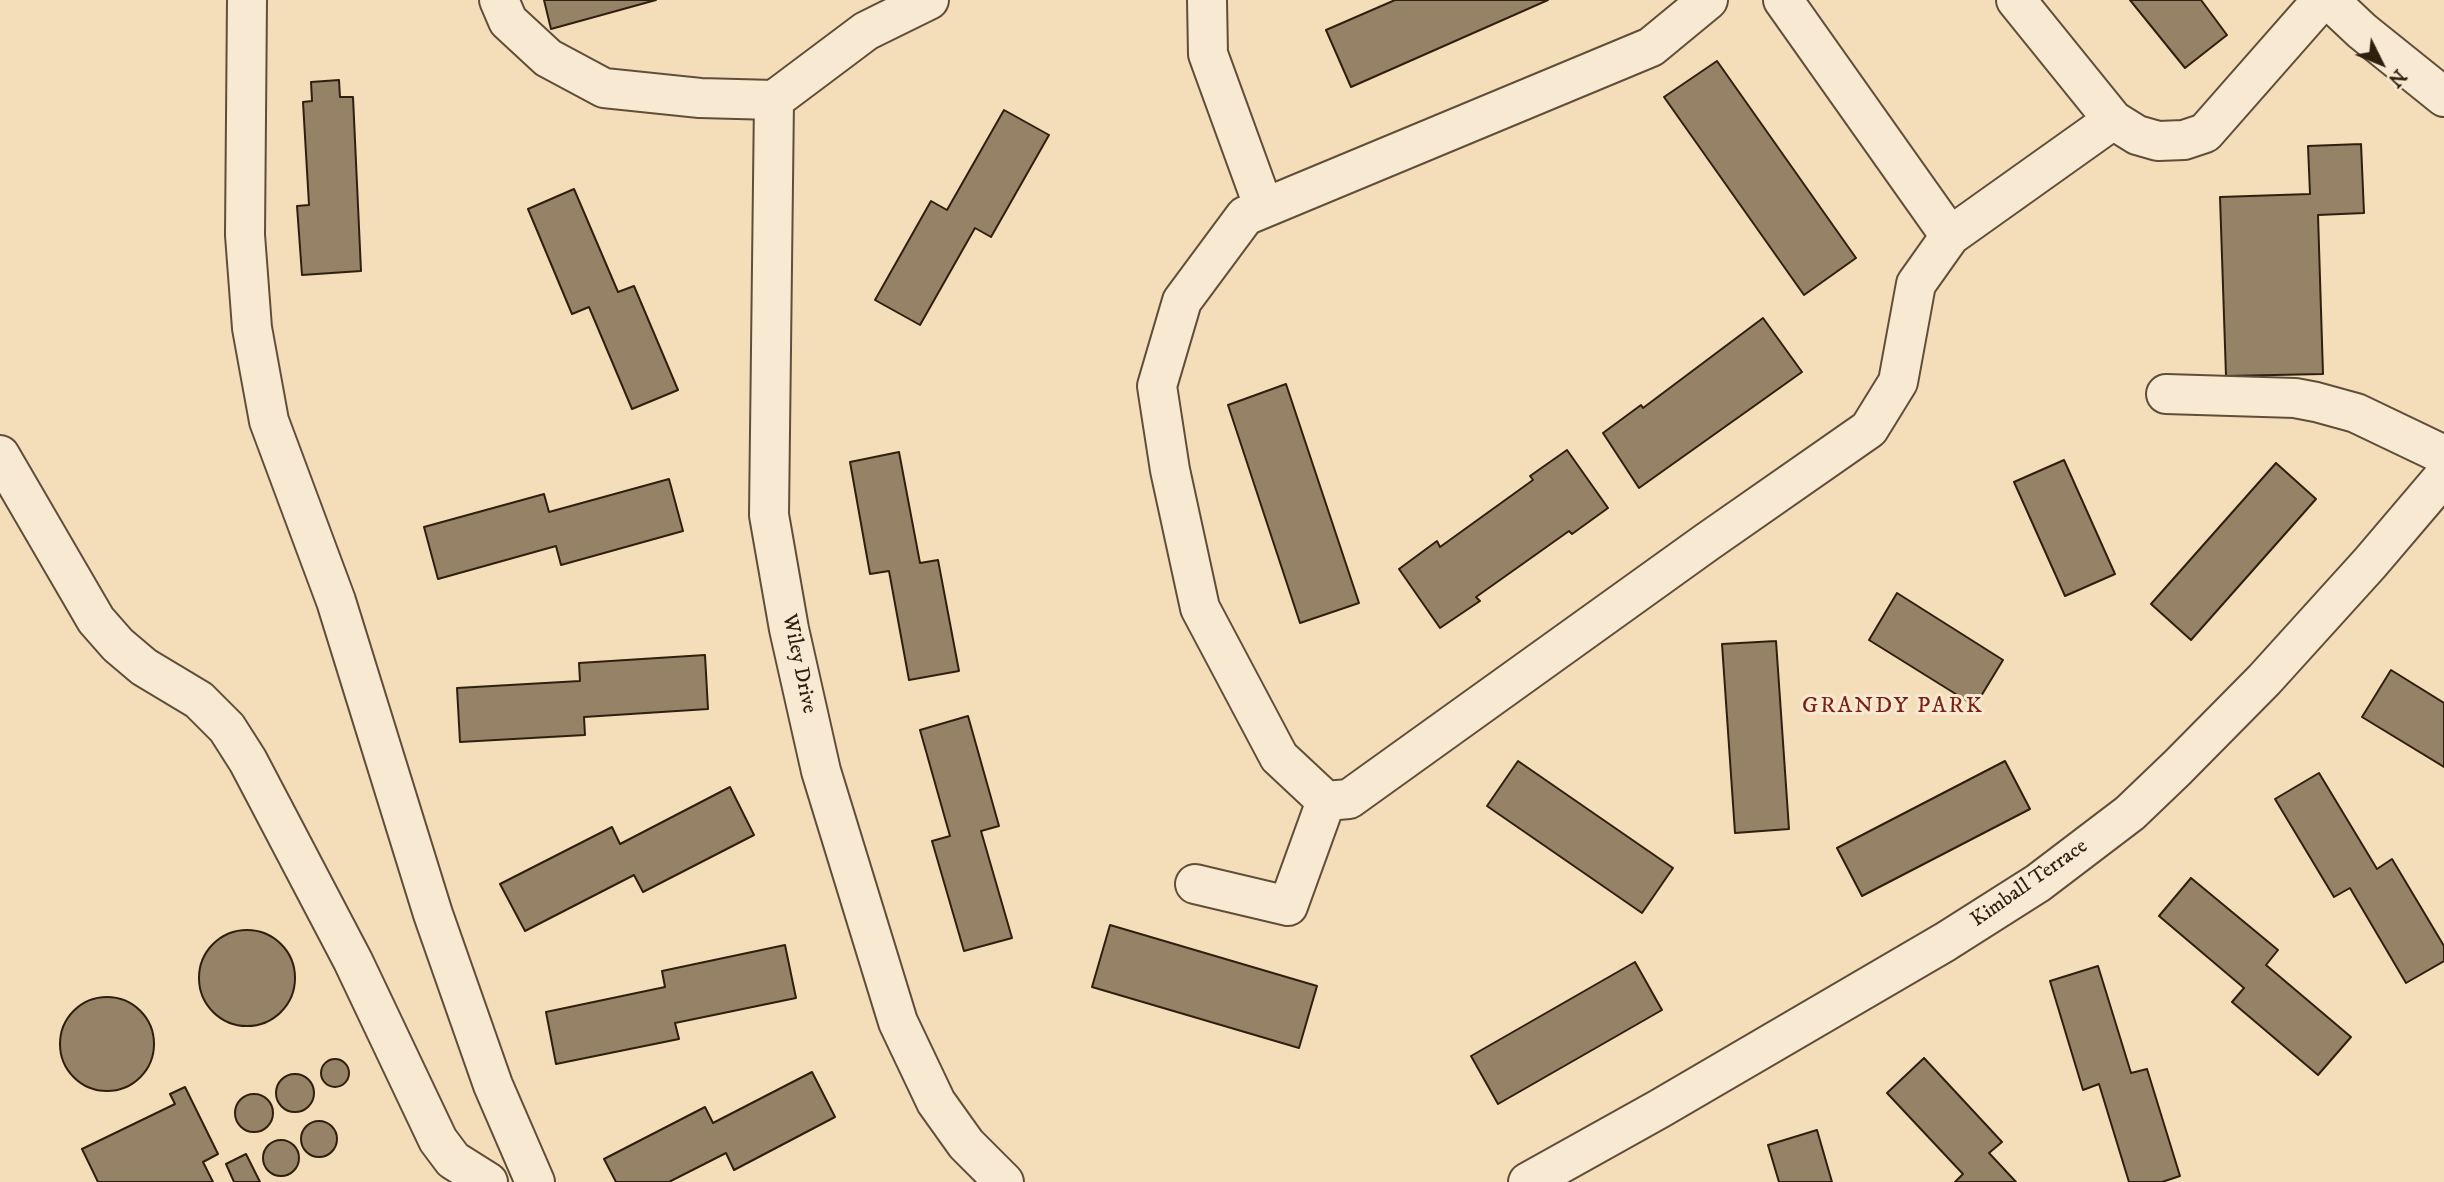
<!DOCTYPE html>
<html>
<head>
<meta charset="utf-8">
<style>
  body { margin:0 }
  #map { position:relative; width:2444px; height:1182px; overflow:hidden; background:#f4ddb9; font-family:"IM FELL DW Pica",serif }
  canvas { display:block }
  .north { position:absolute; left:2346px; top:28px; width:70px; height:70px; -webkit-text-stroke:5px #f8e9d2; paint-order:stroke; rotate:133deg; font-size:19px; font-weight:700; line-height:28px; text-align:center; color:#2f1f0f }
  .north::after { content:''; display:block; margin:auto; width:24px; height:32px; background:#2f1f0f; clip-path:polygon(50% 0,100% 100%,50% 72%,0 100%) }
</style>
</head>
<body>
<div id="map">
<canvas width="2444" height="1182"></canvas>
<div class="north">N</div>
</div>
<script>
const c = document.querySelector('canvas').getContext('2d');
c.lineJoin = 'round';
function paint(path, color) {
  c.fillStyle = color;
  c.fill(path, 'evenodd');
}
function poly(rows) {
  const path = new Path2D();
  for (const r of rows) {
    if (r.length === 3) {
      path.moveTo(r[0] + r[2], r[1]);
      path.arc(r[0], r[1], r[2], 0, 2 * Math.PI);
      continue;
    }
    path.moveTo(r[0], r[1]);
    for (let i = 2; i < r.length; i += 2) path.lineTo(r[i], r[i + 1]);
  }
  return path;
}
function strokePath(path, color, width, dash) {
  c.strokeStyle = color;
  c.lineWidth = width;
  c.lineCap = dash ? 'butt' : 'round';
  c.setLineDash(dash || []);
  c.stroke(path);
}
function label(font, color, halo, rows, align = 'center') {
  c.font = font + ' "IM FELL DW Pica",serif';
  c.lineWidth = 6;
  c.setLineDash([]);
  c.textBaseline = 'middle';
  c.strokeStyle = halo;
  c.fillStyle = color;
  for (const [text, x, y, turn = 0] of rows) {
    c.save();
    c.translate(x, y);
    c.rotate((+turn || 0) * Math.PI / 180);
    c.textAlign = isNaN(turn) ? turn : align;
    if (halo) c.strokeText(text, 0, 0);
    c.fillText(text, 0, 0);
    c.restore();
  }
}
const building = poly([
  [544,0,656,0,551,29,544,0],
  [1395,0,1548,0,1351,87,1326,30,1395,0],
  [2130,0,2201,0,2227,35,2185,68,2130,0],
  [1717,61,1856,258,1804,295,1664,97,1717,61],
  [339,80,340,97,353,97,361,271,302,275,297,206,309,205,303,102,312,101,311,82,339,80],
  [1004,110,1049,135,991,237,975,228,920,325,875,300,931,201,947,210,1004,110],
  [2361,144,2364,213,2318,215,2323,374,2226,376,2220,197,2310,194,2308,146,2361,144],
  [574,189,618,292,634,286,678,390,632,409,589,307,572,314,528,209,574,189],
  [1763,318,1802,372,1639,488,1603,433,1641,405,1643,408,1763,318],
  [1286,384,1359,603,1300,623,1228,405,1286,384],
  [1567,450,1608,508,1572,534,1569,531,1476,597,1480,601,1440,628,1399,569,1437,541,1440,547,1533,480,1530,476,1567,450],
  [899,452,920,563,938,560,959,671,909,680,889,571,870,574,850,462,899,452],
  [2064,460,2115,574,2065,596,2014,482,2064,460],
  [2276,463,2316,499,2191,640,2151,604,2276,463],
  [669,479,683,531,561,565,556,546,438,579,424,527,544,494,549,512,669,479],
  [1897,593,2003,660,1975,706,1869,640,1897,593],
  [1776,641,1789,829,1735,833,1722,644,1776,641],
  [705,655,708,709,584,717,585,735,460,742,457,688,580,681,579,663,705,655],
  [2391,670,2444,703,2444,767,2362,717,2391,670],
  [968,716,999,826,981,831,1012,938,964,951,932,841,950,836,920,730,968,716],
  [1518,761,1673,868,1642,913,1487,806,1518,761],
  [2005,761,2030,809,1862,896,1837,848,2005,761],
  [2319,773,2377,869,2392,859,2444,946,2444,961,2406,983,2350,888,2334,897,2275,799,2319,773],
  [730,787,754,835,643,892,634,875,525,931,500,884,612,827,620,844,730,787],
  [2191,878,2278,950,2266,965,2351,1037,2318,1075,2232,1002,2244,988,2159,916,2191,878],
  [1110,925,1317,986,1299,1048,1092,987,1110,925],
  [247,978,48],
  [785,945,796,998,675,1023,679,1039,556,1064,546,1012,665,987,662,971,785,945],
  [1635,962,1662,1010,1498,1104,1471,1056,1635,962],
  [2098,966,2131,1073,2147,1069,2180,1176,2162,1182,2129,1182,2099,1084,2083,1090,2050,981,2098,966],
  [107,1044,47],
  [1924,1058,2002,1142,1989,1153,2016,1182,1955,1182,1963,1174,1887,1093,1924,1058],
  [335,1073,14],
  [812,1072,835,1117,734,1170,726,1153,669,1182,616,1182,604,1159,705,1107,713,1123,812,1072],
  [295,1093,19],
  [185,1087,218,1154,203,1162,213,1182,98,1182,82,1149,175,1104,170,1094,185,1087],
  [254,1113,19],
  [319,1139,18],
  [1817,1130,1832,1182,1779,1182,1768,1145,1817,1130],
  [281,1158,18],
  [246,1154,260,1182,234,1182,226,1164,246,1154]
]);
const minor = poly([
  [247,0,245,235,252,328,269,421,336,601,433,914,493,1085,535,1182],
  [499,0,508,21,548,58,604,88,700,98,774,100,866,31,929,0],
  [1207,0,1208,54,1264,208],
  [1708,0,1651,47,1245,216,1182,301,1157,386,1170,470,1200,608,1279,757,1326,801,1349,799,1707,542,1869,429,1898,382,1916,284,1950,236],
  [1783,0,1950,236,2113,120],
  [2016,0,2113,120,2137,135,2158,141,2184,140,2205,133,2322,0],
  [2329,0,2362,31,2444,97],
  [774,100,769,515,789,629,821,771,898,1022,936,1102,966,1144,1004,1182],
  [2166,394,2295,398,2316,402,2356,413,2444,455],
  [0,455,96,620,118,645,144,667,199,700,227,728,248,761,353,961,438,1140,453,1160,488,1182],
  [1195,884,1288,906,1326,801],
  [1528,1182,1659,1109,1945,942,2038,883,2130,813,2177,768,2264,680,2370,563,2444,476]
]);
const streetNames = [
  ["Wiley Drive",798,664,78],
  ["Kimball Terrace",2030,884,-35]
];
const neighbourhoodNames = [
  ["GRANDY PARK",1893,707]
];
paint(building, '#958267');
strokePath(building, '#2f1f0f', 2);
strokePath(minor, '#604e3a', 42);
strokePath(minor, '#f8e9d2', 38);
label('21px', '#2f1f0f', '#f8e9d2', streetNames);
c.letterSpacing = '2px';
label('23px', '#7a1f14', '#f8e9d2', neighbourhoodNames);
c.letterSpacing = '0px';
</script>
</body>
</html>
